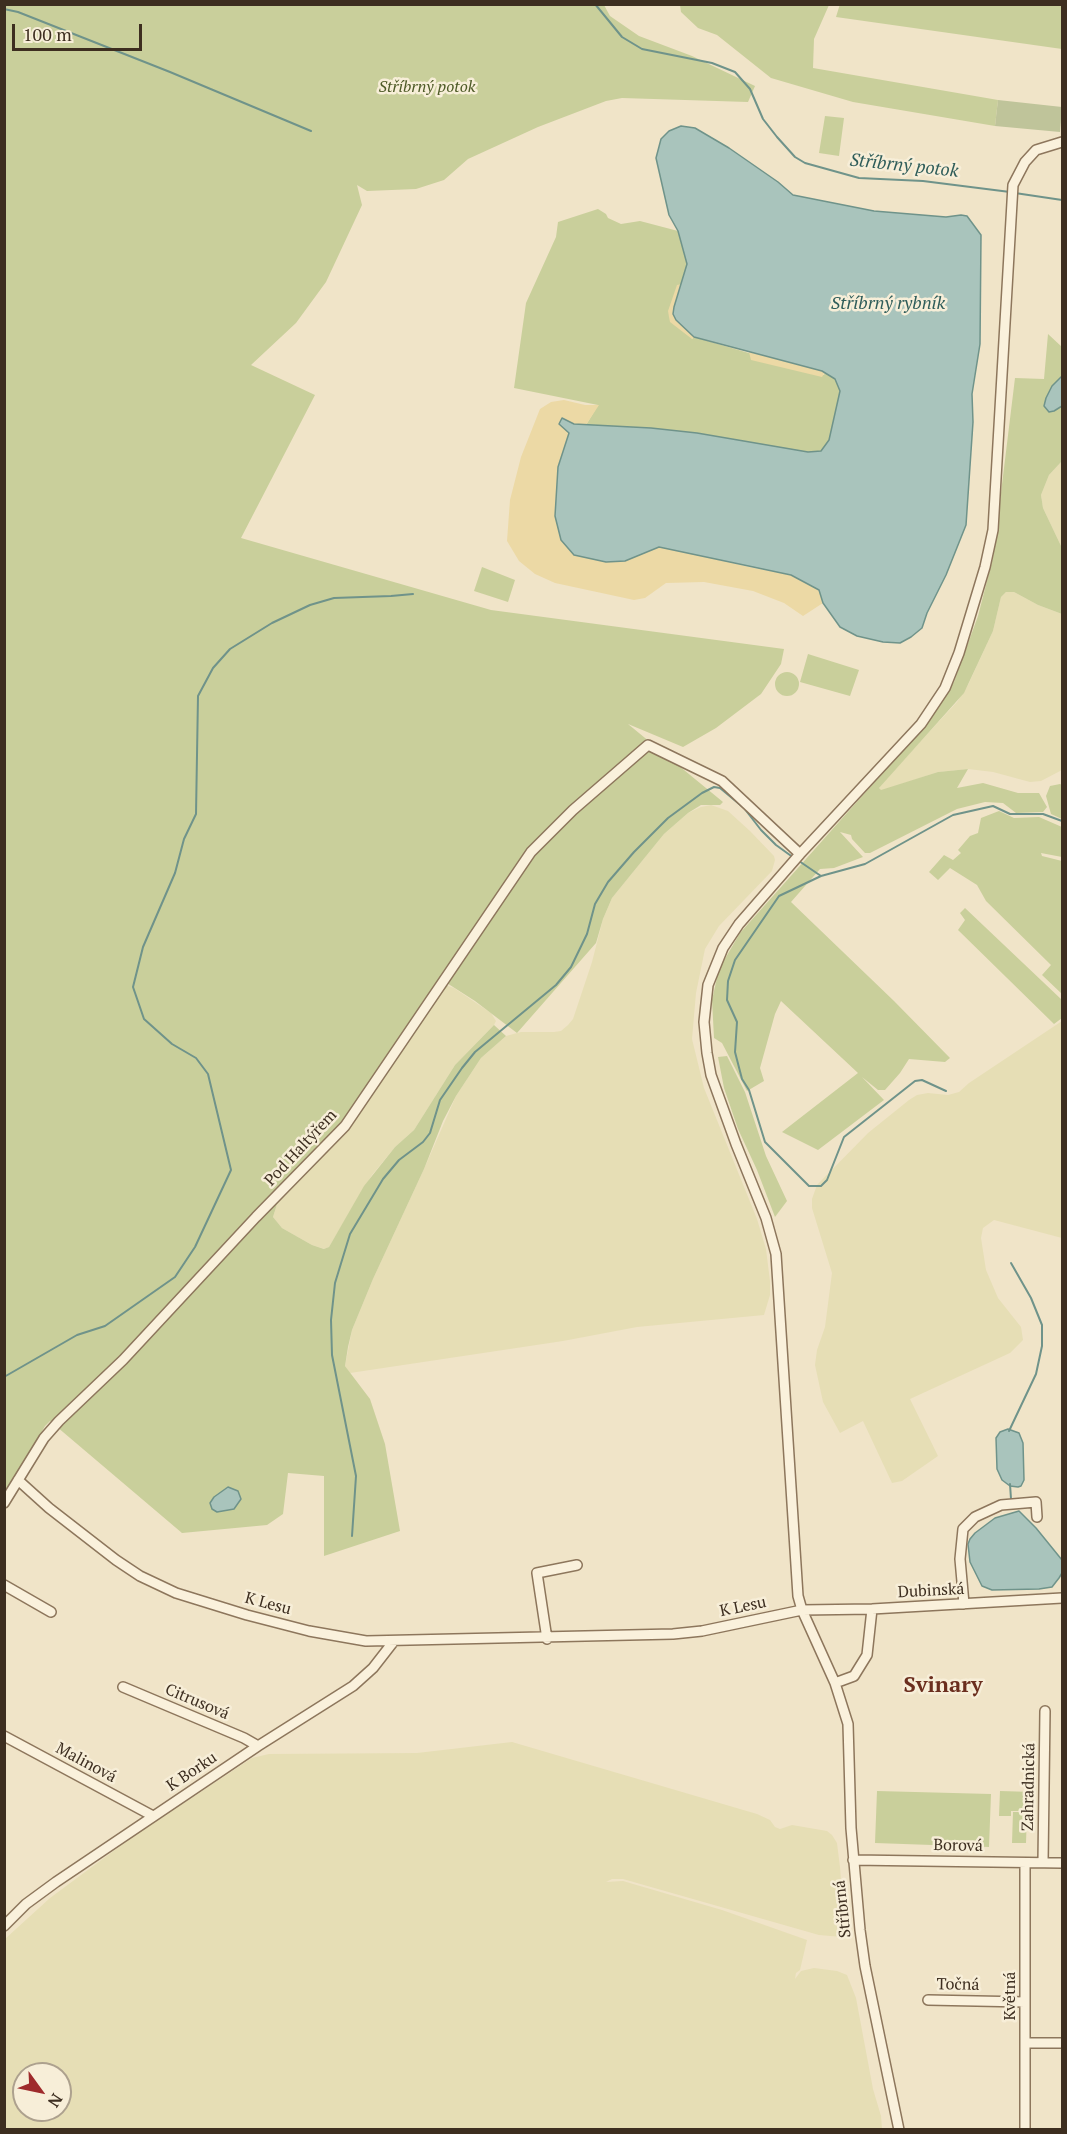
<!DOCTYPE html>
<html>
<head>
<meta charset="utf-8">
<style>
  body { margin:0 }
  #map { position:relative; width:1067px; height:2134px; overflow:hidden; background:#f0e4c8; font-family:"PT Serif",serif }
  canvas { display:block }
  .frame { position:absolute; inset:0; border:6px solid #3d2e20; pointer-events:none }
  .north { position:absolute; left:12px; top:2062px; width:60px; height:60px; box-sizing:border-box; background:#f7eed8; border:2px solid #ada18e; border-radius:50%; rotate:123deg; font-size:16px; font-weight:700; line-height:24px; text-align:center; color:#3d2e20 }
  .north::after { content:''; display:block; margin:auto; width:21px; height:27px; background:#9e2a2b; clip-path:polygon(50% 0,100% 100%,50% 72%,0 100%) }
  .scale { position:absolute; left:12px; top:24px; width:130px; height:27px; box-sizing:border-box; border:3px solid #3d2e20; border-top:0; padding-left:8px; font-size:18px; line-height:21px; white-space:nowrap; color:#3d2e20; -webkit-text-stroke:4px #f7eed8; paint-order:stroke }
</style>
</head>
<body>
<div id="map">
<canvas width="1067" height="2134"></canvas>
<div class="frame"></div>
<div class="north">N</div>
<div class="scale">100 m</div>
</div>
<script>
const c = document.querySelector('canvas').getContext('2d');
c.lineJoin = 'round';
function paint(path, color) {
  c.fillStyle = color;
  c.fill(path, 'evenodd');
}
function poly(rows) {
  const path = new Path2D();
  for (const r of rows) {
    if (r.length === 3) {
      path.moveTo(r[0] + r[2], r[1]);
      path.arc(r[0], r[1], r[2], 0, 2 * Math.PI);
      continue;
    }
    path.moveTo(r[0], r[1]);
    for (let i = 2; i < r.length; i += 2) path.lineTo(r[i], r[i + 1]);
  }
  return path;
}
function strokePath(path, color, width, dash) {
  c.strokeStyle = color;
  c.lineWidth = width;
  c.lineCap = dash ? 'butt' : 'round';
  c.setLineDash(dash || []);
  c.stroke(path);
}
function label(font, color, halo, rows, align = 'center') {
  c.font = font + ' "PT Serif",serif';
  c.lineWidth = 5;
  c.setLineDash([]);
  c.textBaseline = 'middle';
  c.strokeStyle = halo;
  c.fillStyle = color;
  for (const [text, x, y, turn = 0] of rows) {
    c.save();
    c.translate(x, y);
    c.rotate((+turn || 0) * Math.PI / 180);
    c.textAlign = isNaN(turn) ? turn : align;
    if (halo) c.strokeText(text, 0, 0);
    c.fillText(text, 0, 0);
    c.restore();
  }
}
const farmland = poly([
  [1062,461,1062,548,1043,508,1041,495,1049,475],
  [1006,592,1014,592,1038,605,1062,614,1062,770,1041,781,1030,782,993,772,968,769,938,772,881,791,879,788,882,783,957,702,968,685,993,631,1001,597],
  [711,805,728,811,750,831,774,856,775,860,772,871,719,926,705,949,696,993,692,1039,704,1088,757,1219,766,1249,770,1281,770,1295,764,1315,637,1327,563,1341,350,1373,345,1366,352,1330,373,1279,424,1169,456,1096,481,1058,506,1036,521,1032,554,1032,561,1031,568,1025,573,1019,592,962,603,919,612,898,664,834,688,813,701,807],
  [448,986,454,988,491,1013,496,1021,494,1025,455,1065,414,1130,395,1147,372,1175,329,1247,325,1249,312,1245,282,1228,273,1217,277,1204,330,1146,425,1013],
  [1062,1021,1062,1238,994,1220,983,1228,981,1238,986,1270,998,1298,1021,1327,1023,1340,1010,1353,910,1399,938,1456,902,1481,892,1483,863,1421,840,1433,823,1402,815,1365,817,1350,825,1327,832,1273,812,1208,812,1199,817,1185,868,1133,909,1100,917,1095,928,1093,948,1095,959,1092,969,1083],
  [512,1742,757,1814,770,1820,775,1827,780,1829,792,1825,827,1831,832,1835,837,1843,840,1867,844,1925,842,1937,819,1935,623,1879,612,1879,606,1882,623,1881,722,1910,807,1940,800,1970,796,1973,795,1979,801,1971,814,1968,837,1971,847,1975,856,1998,873,2089,881,2116,882,2129,5,2129,5,1939,50,1898,131,1838,252,1758,269,1754,417,1753],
  [24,2074,60,2074,60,2110,24,2110]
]);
const green = poly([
  [840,4,1062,5,1062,49,836,17],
  [5,5,604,5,610,16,639,36,692,56,755,86,748,102,622,98,606,101,538,127,468,159,444,180,416,189,367,191,357,185,362,205,326,282,296,323,251,365,315,395,241,538,491,610,784,649,781,664,761,694,716,728,683,747,628,724,723,802,720,805,701,805,688,813,664,834,612,898,603,919,596,943,517,1033,475,1001,439,978,448,986,425,1013,330,1146,277,1204,273,1217,282,1228,312,1245,324,1249,329,1247,364,1186,395,1147,414,1130,455,1065,494,1025,506,1036,481,1058,456,1096,443,1121,424,1169,373,1279,352,1330,348,1347,345,1366,370,1399,385,1444,400,1531,324,1556,324,1476,288,1473,283,1514,267,1525,182,1533,50,1421,45,1426,5,1496],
  [680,5,829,5,814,39,813,68,998,100,995,126,853,102,771,78,717,35,698,28,681,12],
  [825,116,844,118,839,156,819,153],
  [598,209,606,214,608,218,621,224,640,221,678,231,688,266,692,339,694,337,824,375,825,372,835,379,842,392,839,407,829,441,822,453,809,454,651,428,586,425,598,405,514,388,526,303,556,237,558,222],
  [1048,334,1062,347,1062,461,1049,475,1041,495,1043,508,1062,548,1062,614,1038,605,1014,592,1006,592,1001,597,993,631,964,693,879,788,881,790,938,772,968,769,957,788,983,783,1018,793,1039,793,1047,807,1043,812,1016,813,1003,803,985,802,957,809,870,853,865,853,852,839,851,835,840,832,863,857,834,868,820,869,791,902,894,1001,950,1058,945,1062,909,1059,900,1073,885,1090,878,1090,862,1077,884,1100,818,1150,782,1132,858,1073,781,1001,775,1014,760,1068,764,1081,747,1091,722,1043,714,1038,712,1000,719,969,740,933,929,721,954,682,978,616,993,558,1015,378,1044,379],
  [482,567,515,580,508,602,474,591],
  [808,654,859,670,850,696,800,682],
  [787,684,12],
  [1060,784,1062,785,1062,819,1051,814,1046,796,1050,786],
  [999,811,1014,818,1039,817,1062,827,1062,857,1041,853,1042,856,1062,861,1062,994,1042,975,1051,965,986,901,977,885,950,868,938,880,929,872,944,855,953,860,961,853,958,850,970,836,978,833,981,818],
  [965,908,1062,1000,1062,1018,1054,1024,958,930,965,920,960,913],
  [727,1056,745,1092,766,1156,787,1201,775,1217,757,1170,738,1129,724,1088,718,1057],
  [877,1791,991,1794,989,1847,875,1843],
  [1000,1791,1033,1792,1033,1811,1011,1811,1011,1816,999,1816],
  [1013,1812,1027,1812,1026,1843,1012,1843]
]);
const sand = poly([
  [682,284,674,307,676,320,694,337,692,339,670,322,669,317,668,311,677,285],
  [749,352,822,371,825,372,822,377,751,360],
  [564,400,585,405,599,405,586,425,571,424,562,419,569,433,558,467,555,516,574,555,606,562,625,561,659,547,681,551,749,567,791,575,819,590,823,603,803,616,784,603,753,591,704,582,666,583,645,598,634,600,555,583,535,574,519,561,507,541,510,500,521,457,540,409,551,402]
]);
const cemetery = poly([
  [998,100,1062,107,1060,132,995,126]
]);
const water = poly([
  [681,126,695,128,729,148,778,182,793,195,874,211,946,217,961,215,967,216,981,235,980,344,972,394,973,422,966,525,946,575,927,613,922,628,911,637,900,643,883,642,857,636,840,627,823,603,819,590,791,575,659,547,625,561,606,562,574,555,561,540,555,516,558,467,569,433,559,424,562,418,574,424,651,428,697,433,808,452,821,451,829,440,840,391,835,379,822,371,694,337,676,320,673,314,674,307,687,264,678,231,669,215,656,158,661,139,669,131,681,126],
  [1062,376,1062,406,1054,411,1049,412,1044,406,1046,398,1052,386,1062,376],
  [1008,1429,1019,1433,1023,1443,1024,1480,1021,1486,1018,1487,1010,1486,1002,1480,997,1469,996,1438,1000,1432,1008,1429],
  [228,1487,238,1491,241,1499,234,1509,217,1512,212,1509,210,1503,214,1497,228,1487],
  [1019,1511,1036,1528,1062,1560,1062,1573,1059,1578,1052,1587,1039,1589,992,1590,982,1586,970,1562,968,1544,970,1539,975,1533,995,1518,1019,1511]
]);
const stream = poly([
  [595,4,622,37,642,49,712,63,735,72,750,89,763,119,777,137,795,157,805,163,859,178,923,181,1010,192],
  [4,7,7,4],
  [4,9,18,12,170,72,311,131],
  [1015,193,1062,200],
  [799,861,821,876],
  [946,1091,922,1080,915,1081,844,1137,827,1180,821,1186,809,1186,765,1142,749,1090,742,1079,735,1052,737,1022,727,1000,728,981,735,960,779,896,821,876,865,864,953,815,993,806,1010,814,1043,814,1062,821],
  [4,1377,77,1335,105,1326,175,1277,195,1247,231,1170,208,1074,196,1058,172,1044,144,1019,133,987,143,947,175,873,184,839,196,814,198,696,213,668,230,649,272,623,310,605,334,598,391,596,413,594],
  [1009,1431,1036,1374,1042,1346,1042,1325,1031,1298,1011,1263],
  [1010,1484,1011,1499],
  [352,1536,356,1476,332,1355,331,1320,335,1283,350,1234,383,1179,399,1160,423,1142,430,1133,440,1100,462,1068,475,1052,556,985,571,967,587,934,595,904,608,882,634,852,668,818,702,793,714,787,720,788,744,808,761,830,776,845,794,858]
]);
const minor = poly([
  [18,1480,49,1508,116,1560,140,1576,176,1593,247,1615,309,1631,366,1641,673,1634,702,1631,802,1610,872,1609,1062,1598],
  [4,1503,44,1438,59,1421,123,1360,256,1217,345,1126,531,852,573,810,648,745,722,781,800,854],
  [4,1585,51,1612],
  [964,1604,960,1559,963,1529,975,1517,1001,1505,1036,1502,1037,1517],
  [547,1639,537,1573,577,1565],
  [835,1683,854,1676,867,1655,872,1609],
  [123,1687,244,1738,258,1746],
  [4,1736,153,1816],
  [853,1860,1062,1863],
  [1043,1862,1045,1711],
  [1025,1863,1025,2130],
  [4,1926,26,1904,56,1882,258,1746,353,1686,373,1668,394,1641],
  [928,2000,1025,2002],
  [1025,2043,1062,2043],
  [899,2130,865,1966,860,1930,851,1828,848,1724,835,1683,802,1610,798,1596,776,1254,766,1218,736,1144,711,1075,707,1053,704,1022,708,985,723,948,739,924,800,854,921,724,945,688,959,653,985,567,993,530,1013,185,1025,162,1036,150,1062,142]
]);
const parkNames = [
  ["Stříbrný potok",427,87]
];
const streetNames = [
  ["Pod Haltýřem",301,1148,-47],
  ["Dubinská",931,1591,-3],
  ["K Lesu",268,1604,15],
  ["K Lesu",743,1607,-12],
  ["Citrusová",197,1702,23],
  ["Malinová",86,1763,28],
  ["K Borku",192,1772,-34],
  ["Zahradnická",1029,1787,-89],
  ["Borová",958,1846,1],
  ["Stříbrná",843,1909,-96],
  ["Točná",958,1985,1],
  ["Květná",1010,1996,-90]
];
const waterNames = [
  ["Stříbrný potok",904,166,6],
  ["Stříbrný rybník",888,304]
];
const districtNames = [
  ["Svinary",943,1686]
];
paint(farmland, '#e6deb5');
paint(green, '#c9cf9b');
paint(sand, '#ecd9a5');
paint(cemetery, '#bfc49a');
paint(water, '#a9c4bc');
strokePath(water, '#6f938a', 1.5);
strokePath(stream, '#6f938a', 2);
strokePath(minor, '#8d765c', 12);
strokePath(minor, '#faf1dc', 9);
label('italic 16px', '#4d5a26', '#f7eed8', parkNames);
label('16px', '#3d2e20', '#f7eed8', streetNames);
label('italic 18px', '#2f5d5a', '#f7eed8', waterNames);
label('bold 22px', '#6b2e1e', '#f7eed8', districtNames);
</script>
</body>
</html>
